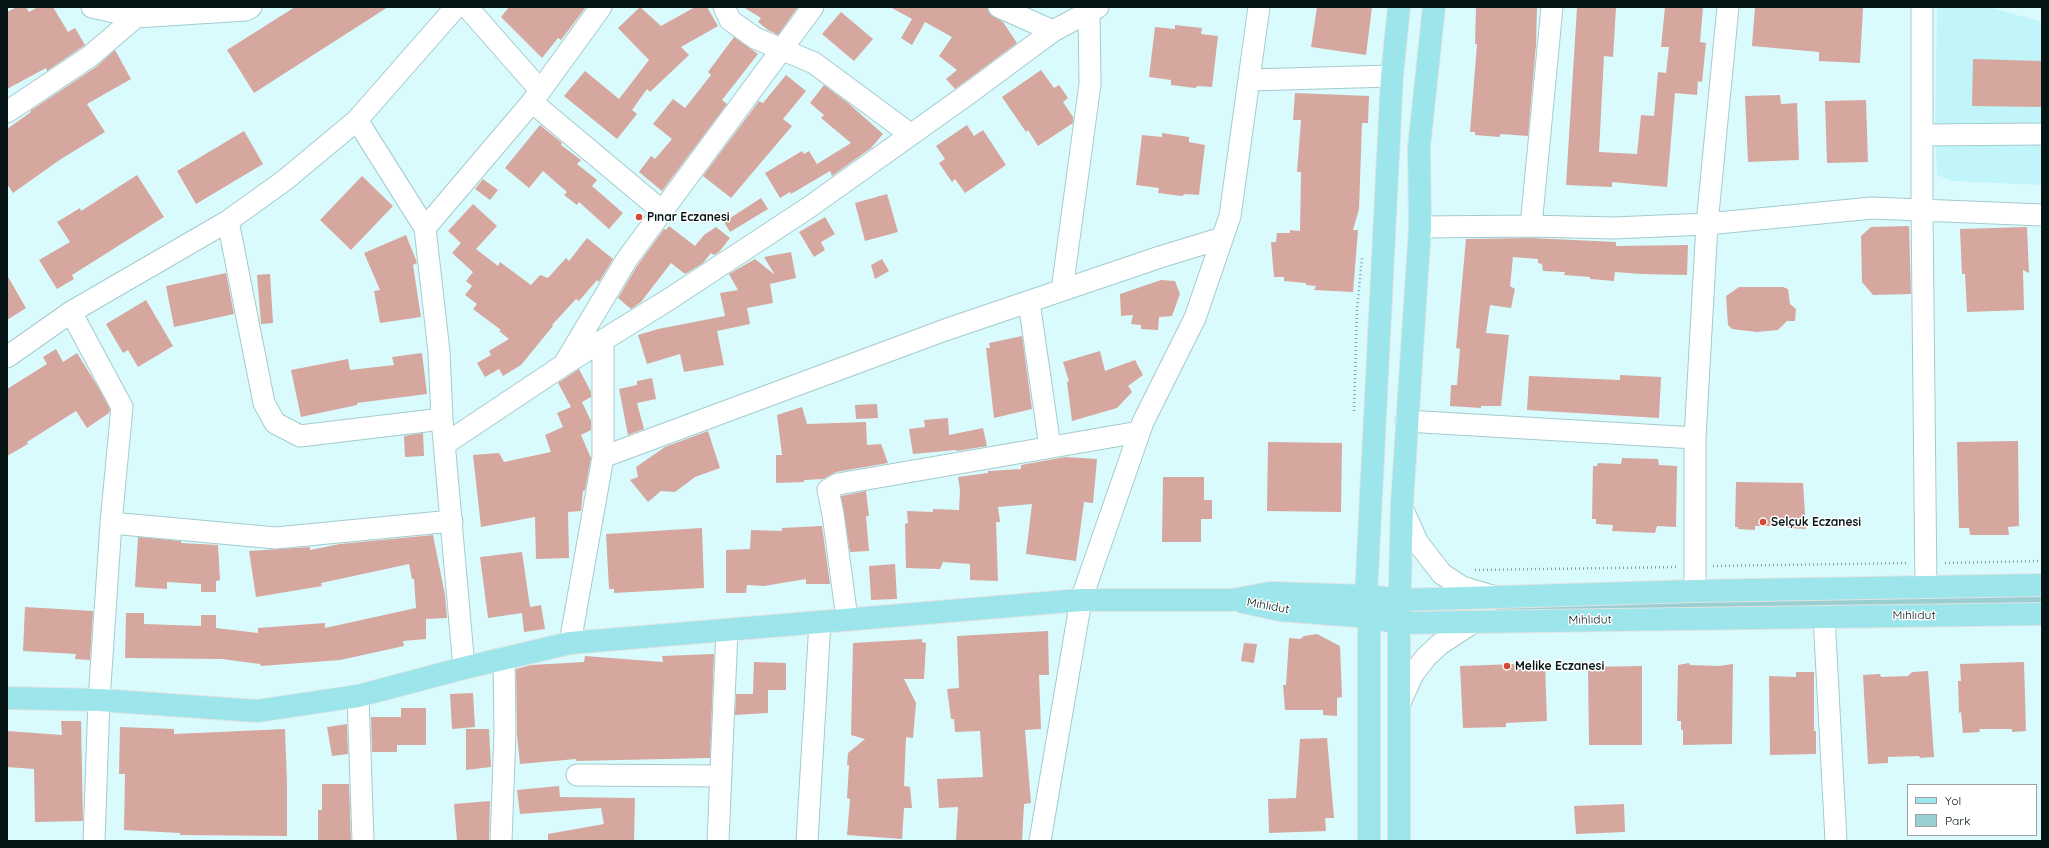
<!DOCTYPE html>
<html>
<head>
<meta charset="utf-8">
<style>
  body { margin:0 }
  #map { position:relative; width:2049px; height:848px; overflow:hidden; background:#dafbfd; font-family:Quicksand,sans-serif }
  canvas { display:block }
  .frame { position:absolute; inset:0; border:8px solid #051415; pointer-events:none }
  .legend { position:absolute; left:1907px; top:784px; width:130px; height:52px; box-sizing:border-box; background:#fff; border:1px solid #9ba1a1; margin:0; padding:5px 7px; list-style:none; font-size:12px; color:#051415 }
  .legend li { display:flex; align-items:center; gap:8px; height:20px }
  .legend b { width:20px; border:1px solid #9ba1a1 }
</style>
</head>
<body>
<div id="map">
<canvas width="2049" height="848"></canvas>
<div class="frame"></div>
<ul class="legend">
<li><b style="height:5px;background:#9be5eb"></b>Yol</li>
<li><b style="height:11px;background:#9acfd2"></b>Park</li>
</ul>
</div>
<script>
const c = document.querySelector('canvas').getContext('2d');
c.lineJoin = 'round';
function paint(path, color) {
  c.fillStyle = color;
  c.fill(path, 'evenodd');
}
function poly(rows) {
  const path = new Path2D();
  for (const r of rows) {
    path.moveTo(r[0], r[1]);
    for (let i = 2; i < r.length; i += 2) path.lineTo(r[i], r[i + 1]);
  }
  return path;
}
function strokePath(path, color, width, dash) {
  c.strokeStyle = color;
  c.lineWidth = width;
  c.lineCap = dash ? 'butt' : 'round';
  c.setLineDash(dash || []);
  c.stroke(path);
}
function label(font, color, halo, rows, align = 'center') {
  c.font = font + ' Quicksand,sans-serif';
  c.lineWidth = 3;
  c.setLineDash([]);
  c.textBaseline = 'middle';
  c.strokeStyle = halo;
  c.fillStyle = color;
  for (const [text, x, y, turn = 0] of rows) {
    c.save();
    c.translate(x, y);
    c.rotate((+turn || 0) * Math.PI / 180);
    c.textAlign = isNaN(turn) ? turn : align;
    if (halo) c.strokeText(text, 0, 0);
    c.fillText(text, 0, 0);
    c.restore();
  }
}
const built = poly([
  [1937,7,1988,7,2042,22,2042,185,1953,181,1937,175,1935,127]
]);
const green = poly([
  [2042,595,2042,604,1494,612,1496,607,1525,602]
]);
const building = poly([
  [17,7,26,7,29,12,38,7,53,7,68,32,75,28,85,45,47,71,46,68,7,89,7,12],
  [295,7,388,7,254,93,227,50],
  [509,7,586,7,561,40,558,38,542,58,501,17],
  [640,7,661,26,695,7,707,7,718,26,681,47,689,55,650,92,647,89,632,110,637,114,617,139,564,96,585,71,619,99,649,60,618,28],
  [743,7,798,7,778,35,768,30,758,22,761,18],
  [890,7,987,7,990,14,1003,22,1017,43,955,89,946,79,957,70,939,56,952,37,925,22,912,45,901,38,912,19],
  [1317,7,1372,7,1366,55,1311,47],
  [1476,7,1537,7,1536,45,1528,136,1501,134,1499,137,1475,135,1475,132,1470,132,1477,44,1475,44],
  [1577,7,1616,7,1613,57,1604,56,1599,152,1637,154,1641,115,1654,116,1658,72,1666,73,1669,47,1661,47,1665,7,1703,7,1700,42,1706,43,1702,82,1698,81,1697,95,1675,93,1667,187,1612,182,1612,187,1566,185],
  [1755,7,1863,7,1860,63,1819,61,1819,52,1752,46],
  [841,12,873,39,854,61,822,34],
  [1175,25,1202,28,1201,34,1218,36,1212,87,1198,86,1195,88,1171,85,1171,80,1149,77,1155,27,1175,29],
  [734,37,758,54,722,100,727,104,662,191,639,172,651,156,655,159,672,139,653,124,673,99,685,108,711,75,708,72],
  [115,50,131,79,87,104,105,132,61,159,13,193,7,184,7,129,31,112,30,111,96,67],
  [1973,59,2042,61,2042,107,1972,106],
  [1041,70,1054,88,1059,85,1068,98,1063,102,1073,117,1073,123,1038,146,1028,130,1026,132,1002,97],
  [786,75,806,91,783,119,792,126,731,198,703,176,759,101,763,103],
  [824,85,848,103,883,134,871,148,832,176,830,171,791,194,790,192,780,198,765,173,802,151,804,154,809,151,817,164,851,143,821,118,824,115,810,103],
  [1295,93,1369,96,1368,123,1362,123,1359,209,1353,230,1358,230,1353,292,1314,290,1316,286,1306,285,1306,283,1284,281,1284,277,1274,277,1271,242,1276,242,1277,233,1290,233,1290,230,1300,231,1301,172,1297,172,1301,120,1293,120],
  [1780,95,1781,104,1797,103,1799,160,1748,162,1745,96],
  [1866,100,1868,162,1827,163,1825,101],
  [540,125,562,143,561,145,581,160,577,164,597,180,592,186,623,213,609,229,579,202,577,205,564,195,567,192,543,171,529,188,505,168],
  [967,125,974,136,983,130,1006,165,965,193,955,179,952,182,939,163,945,159,936,146],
  [244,131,263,164,196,204,177,171],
  [1162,133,1189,137,1189,142,1205,145,1199,195,1185,194,1182,196,1158,193,1159,188,1136,185,1142,135,1162,137],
  [137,175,164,217,72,275,74,279,57,289,39,260,70,242,57,222,80,208,81,211],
  [362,176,393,206,351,250,320,220],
  [483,179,498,190,490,200,475,189],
  [887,194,898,232,865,241,855,203],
  [761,198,768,209,730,232,724,222],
  [473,204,497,226,476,249,498,266,500,262,531,285,540,275,548,278,566,258,569,261,587,238,613,259,599,282,597,280,579,301,576,299,552,325,553,326,521,365,503,376,499,369,485,377,477,363,491,355,489,351,509,339,499,331,501,330,473,309,477,304,465,295,472,286,466,281,473,272,452,253,461,243,448,231],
  [825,217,835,234,821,242,825,250,814,257,799,232],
  [669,226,695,246,704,235,716,227,730,238,719,252,714,255,711,253,703,263,685,274,671,263,641,302,631,309,618,298,637,266,664,229,666,230],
  [1909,226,1911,294,1873,295,1862,282,1861,236,1871,227],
  [2027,227,2029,273,2023,270,2024,310,1967,312,1965,274,1962,274,1960,229],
  [406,235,416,260,417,263,413,265,421,317,380,323,374,291,380,290,364,253],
  [1531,238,1616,242,1616,246,1688,245,1687,275,1641,274,1615,272,1614,281,1590,279,1590,277,1564,275,1565,272,1543,271,1542,264,1538,263,1538,259,1513,257,1510,286,1515,289,1511,308,1490,305,1486,333,1509,335,1501,406,1481,406,1481,408,1450,406,1451,385,1457,385,1460,349,1456,348,1466,239],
  [791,252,796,278,770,284,773,303,747,308,750,324,717,331,724,365,684,372,680,354,647,364,638,335,658,329,725,316,720,293,738,290,729,274,755,259,775,275,764,257],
  [882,259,889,271,875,279,871,265],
  [226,273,234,314,174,327,166,286],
  [270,274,273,323,261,324,257,275],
  [7,275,26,308,7,320],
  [1161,280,1175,281,1180,294,1172,316,1159,317,1158,330,1141,329,1141,325,1131,324,1133,315,1121,316,1120,294],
  [1739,287,1783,287,1788,289,1790,304,1796,309,1795,321,1787,321,1778,330,1757,332,1732,329,1728,325,1726,296],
  [146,300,173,346,138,367,128,350,123,353,106,324],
  [1022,336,1032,409,994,418,986,348,990,348,989,343],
  [56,349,63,362,77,353,98,387,110,409,109,413,87,428,76,411,27,442,28,444,7,456,7,389,47,364,43,357],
  [1100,351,1105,371,1135,360,1143,375,1128,386,1132,392,1117,408,1072,421,1067,382,1069,381,1063,362],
  [422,353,427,394,357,403,357,405,301,417,291,370,348,359,350,370,394,365,392,357],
  [579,369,591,392,591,397,582,402,591,421,591,430,581,435,591,458,585,490,583,491,581,511,568,512,569,558,536,559,535,517,481,527,473,455,499,453,504,462,551,452,545,435,563,427,557,413,571,407,558,383],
  [1620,375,1661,377,1659,418,1527,410,1529,376,1620,380],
  [652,378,656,399,637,403,644,429,628,435,619,389,637,385,637,381],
  [877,404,878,418,856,419,855,405],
  [802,407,807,424,866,422,867,445,881,444,888,463,836,472,823,479,804,480,804,482,776,483,776,455,782,455,777,415],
  [948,418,949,435,983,428,987,446,957,451,956,450,913,454,909,429,925,427,924,420],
  [708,431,720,468,695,477,675,492,661,491,648,502,630,480,638,477,636,467,665,447],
  [423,433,424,456,405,457,404,436],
  [2018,441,2019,526,2008,527,2009,535,1970,535,1969,528,1959,528,1957,442],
  [1268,442,1342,443,1341,512,1267,511],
  [1065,457,1097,459,1093,503,1084,502,1076,561,1026,554,1032,504,998,507,1000,522,996,522,998,581,970,580,970,564,943,562,940,569,906,568,905,524,908,523,907,511,933,512,933,509,959,510,960,490,958,477,988,473,988,471,1021,469,1021,465],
  [1622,458,1658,459,1659,465,1677,466,1676,527,1657,526,1655,533,1612,531,1613,525,1596,524,1596,519,1592,519,1593,466,1597,466,1598,463,1621,464],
  [1163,477,1204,477,1204,500,1212,500,1212,519,1201,519,1201,542,1162,542],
  [1736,482,1803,483,1806,529,1788,528,1788,526,1755,526,1755,530,1738,529,1738,527,1735,527],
  [866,491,869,516,866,516,869,551,850,552,841,496],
  [822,526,830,584,806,584,806,579,764,586,747,585,746,593,726,593,726,550,750,549,751,530,782,531,782,528],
  [702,528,704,588,614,593,614,589,609,589,606,534],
  [433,535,445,595,447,618,426,619,426,639,403,641,404,646,340,660,261,666,260,664,222,659,125,658,126,613,144,613,144,624,201,626,201,615,216,615,216,628,258,633,258,628,325,623,325,628,416,608,414,579,412,579,409,564,321,583,322,586,256,597,249,551,310,547,310,550,340,544],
  [138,537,181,541,181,543,218,545,220,580,216,581,216,592,201,592,201,584,167,582,167,589,135,587],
  [522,552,530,607,541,605,545,629,524,632,522,613,488,618,480,557],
  [895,564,897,599,871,600,869,566],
  [25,607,93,611,90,660,75,659,76,654,23,651],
  [1048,631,1049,675,1039,675,1041,729,1025,730,1031,803,1024,804,1022,841,956,841,958,807,939,808,937,779,983,777,980,731,955,732,954,719,951,719,947,689,959,688,957,636],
  [1317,634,1340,646,1342,697,1337,698,1337,716,1323,715,1323,710,1285,710,1283,685,1286,685,1289,638,1300,639,1304,636],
  [922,639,922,642,926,643,924,679,904,679,916,703,913,738,906,737,904,786,910,787,912,808,904,808,902,839,847,835,850,799,847,798,849,765,847,765,848,753,865,739,851,735,853,643],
  [1244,643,1257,644,1254,663,1241,661],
  [714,654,710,758,576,761,576,759,520,764,517,735,516,669,531,665,584,662,585,656,663,662,662,656],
  [754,662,786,663,786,690,768,690,768,713,735,715,736,694,753,694],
  [2024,662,2026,731,2012,732,2012,729,1979,729,1980,732,1963,733,1961,712,1959,713,1958,681,1961,681,1960,664],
  [1545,663,1547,721,1506,723,1506,727,1463,728,1460,666],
  [1689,663,1690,665,1719,666,1733,664,1732,744,1683,745,1683,730,1681,730,1681,721,1677,721,1678,665],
  [1642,666,1642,745,1589,745,1588,667],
  [1928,671,1934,757,1920,758,1919,756,1888,757,1888,763,1868,764,1863,675,1880,674,1881,677,1908,676,1912,672],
  [1796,672,1814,672,1814,731,1816,731,1816,754,1770,755,1769,676,1796,677],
  [473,693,475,727,452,729,450,694],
  [401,708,426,708,426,745,397,745,397,752,372,752,371,717,401,717],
  [61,721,81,721,83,821,35,822,34,769,7,767,7,731,62,735],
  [347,724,348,754,332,756,327,727],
  [120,727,174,729,174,734,285,729,287,784,287,836,180,835,180,833,124,830,125,774,119,774],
  [466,729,489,729,491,767,466,770],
  [1327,738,1334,818,1325,818,1326,831,1269,833,1268,799,1296,798,1300,739],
  [322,784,349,784,351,841,318,841,318,810,322,810],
  [559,786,560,797,635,798,634,841,548,841,548,834,604,824,601,808,520,814,517,790],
  [490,801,489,841,457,841,454,804],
  [1624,804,1625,832,1576,834,1574,806]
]);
const path = poly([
  [1354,411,1357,310,1362,258],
  [1945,563,2042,561],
  [1713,566,1908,563],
  [1475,570,1678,567]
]);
const minor = poly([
  [92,7,136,17,246,10,251,7],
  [467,7,540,90],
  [724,7,730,20,755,38,814,63,910,134],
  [999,7,1053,31],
  [1922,7,1922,209,1926,588],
  [1249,80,1392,76],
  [532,102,662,211],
  [7,112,89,57,136,17],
  [357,120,425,228,439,352,442,419,464,668],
  [1922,135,2042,134],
  [228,221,264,403,275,423,300,436,442,419],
  [1531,226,1552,7],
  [1420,227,1531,226,1613,228,1707,224,1872,208,2042,215],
  [425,228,532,102,601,7],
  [1062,290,1090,84,1089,12],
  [1029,302,1050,447],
  [71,312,122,407,111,523],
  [7,357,71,312,228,221,285,180,357,120,456,7],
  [566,361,627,259,813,7],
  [1406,421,1695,438],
  [445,444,565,364,671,298,808,208,968,94,1053,31,1098,7],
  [603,457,945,330,1160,257,1222,238],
  [1402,508,1418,543,1442,574,1462,587,1492,596],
  [1695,591,1695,438,1707,224,1728,7],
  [1824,616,1836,841],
  [847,619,833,514,828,490,838,484,1139,432],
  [570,643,603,457,603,340],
  [358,696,363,841],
  [1399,705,1413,674,1426,657,1440,644,1474,622],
  [577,775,721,776],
  [94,841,99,700,111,523,276,538,452,521],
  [501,841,505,732,504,658],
  [718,841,727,630],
  [807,841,820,622],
  [1040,841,1081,600,1143,422,1195,318,1230,216,1259,7]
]);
const major = poly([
  [1243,602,1280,610,1369,617,1399,623,2042,614],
  [7,698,99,700,257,711,358,696,464,668,570,643,1081,600,1232,600,1270,593,1366,596,1401,600,1695,591,2042,585],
  [1369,841,1369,617,1366,596,1392,76,1399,7],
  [1399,841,1399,623,1402,503,1420,227,1419,147,1434,7]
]);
const markers = [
  [639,217,4,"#d64934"],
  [1763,522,4,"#d64934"],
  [1507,666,4,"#d64934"]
];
const poiNames = [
  ["Pınar Eczanesi",647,217],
  ["Selçuk Eczanesi",1771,522],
  ["Melike Eczanesi",1515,666]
];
const streetNames = [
  ["Mıhlıdut",1268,606,10],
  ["Mıhlıdut",1914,615],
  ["Mıhlıdut",1590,620,-1]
];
paint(built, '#c1f5f9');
paint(green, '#9acfd2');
paint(building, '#d6a79e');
strokePath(minor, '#a3cbce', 23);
strokePath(major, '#e1e3e3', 24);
strokePath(path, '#87a1a2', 2.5, [1, 3]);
strokePath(minor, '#fff', 21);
strokePath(major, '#9be5eb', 22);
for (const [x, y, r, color] of markers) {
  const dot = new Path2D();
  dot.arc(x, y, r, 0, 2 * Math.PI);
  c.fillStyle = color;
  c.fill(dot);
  strokePath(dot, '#fff', 1.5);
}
label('bold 12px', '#051415', '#fff', poiNames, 'left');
label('12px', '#051415', '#fff', streetNames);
</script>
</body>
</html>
